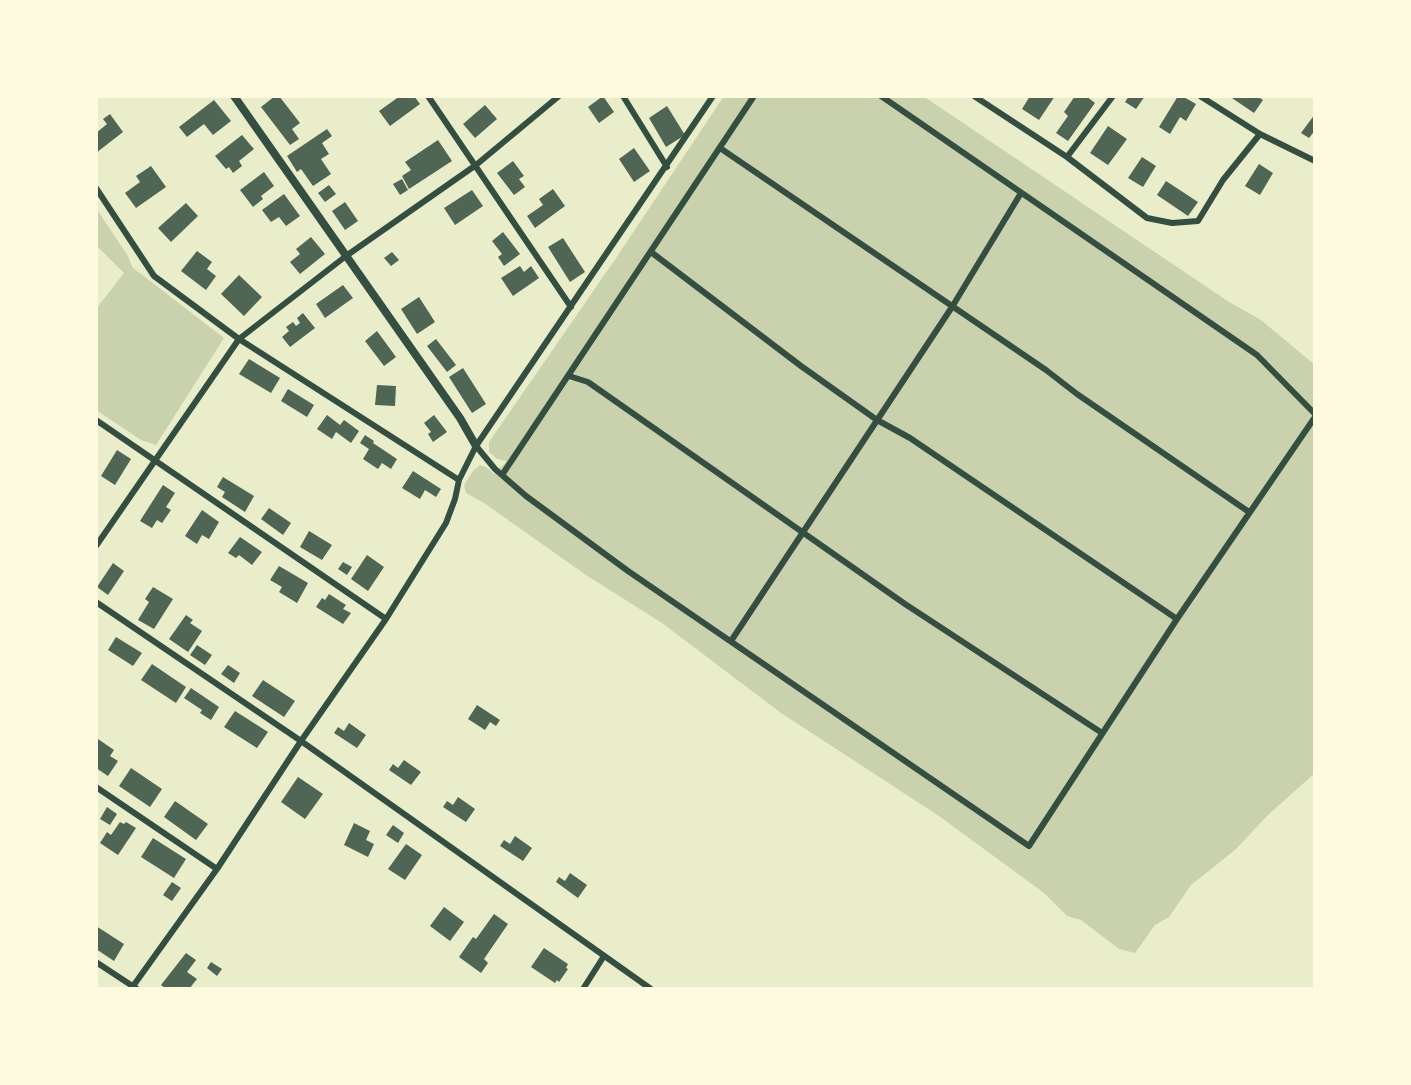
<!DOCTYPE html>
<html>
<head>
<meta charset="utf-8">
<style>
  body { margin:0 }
  #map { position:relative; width:1411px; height:1085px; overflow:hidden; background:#e9edc9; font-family:Lato,sans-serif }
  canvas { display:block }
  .frame { position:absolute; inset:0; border:98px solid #fefae0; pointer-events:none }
</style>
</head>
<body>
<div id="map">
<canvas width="1411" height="1085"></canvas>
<div class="frame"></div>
</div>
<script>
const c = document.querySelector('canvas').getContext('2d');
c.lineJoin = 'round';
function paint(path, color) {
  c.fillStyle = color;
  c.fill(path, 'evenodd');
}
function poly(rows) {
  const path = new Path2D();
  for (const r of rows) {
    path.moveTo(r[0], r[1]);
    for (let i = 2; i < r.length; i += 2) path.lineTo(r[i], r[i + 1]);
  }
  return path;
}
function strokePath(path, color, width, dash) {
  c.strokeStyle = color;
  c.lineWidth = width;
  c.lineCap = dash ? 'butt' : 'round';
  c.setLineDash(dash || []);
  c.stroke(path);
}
const green = poly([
  [724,96,923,96,1229,302,1261,320,1315,365,1315,773,1269,814,1235,850,1191,885,1169,917,1155,925,1135,953,1119,949,1081,920,1067,916,1044,893,939,816,781,713,662,623,586,575,484,503,466,493,464,485,473,471,480,465,486,467,494,474,507,461,497,459,489,452,489,442,614,261],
  [96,208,128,256,132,267,224,338,156,445,141,440,96,410,96,309,124,273,96,245]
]);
const building = poly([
  [275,96,279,96,300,123,292,129,299,139,290,145,261,107],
  [400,96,414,96,420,104,390,126,379,111],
  [603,96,614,112,599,123,588,107],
  [1030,96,1055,96,1039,120,1022,109],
  [1075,96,1086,96,1095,103,1068,141,1056,133,1068,116,1064,112],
  [1129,96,1145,96,1136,109,1125,102],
  [1178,96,1182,96,1196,104,1186,121,1180,117,1170,134,1159,127],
  [1229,96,1257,96,1263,100,1254,113],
  [214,100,231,121,213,135,204,124,187,137,179,127],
  [485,105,497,119,475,138,463,124],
  [667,106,685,135,666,147,649,118],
  [110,114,123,132,96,153,96,133,107,124,103,119],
  [1315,114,1315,135,1313,133,1309,138,1301,133],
  [1108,126,1127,139,1108,165,1090,153],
  [327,129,332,136,322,143,329,154,321,159,331,174,313,186,301,169,297,172,287,156],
  [242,135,254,149,239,161,242,166,233,173,229,167,226,169,215,156],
  [438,140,452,161,409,189,402,176,411,170,405,162],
  [634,148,650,171,634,182,619,159],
  [1142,157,1156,166,1143,187,1128,178],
  [513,161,524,176,519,179,525,187,514,195,497,173],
  [1259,164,1273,173,1260,195,1245,186],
  [151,166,166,187,136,208,125,193,140,182,136,176],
  [264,172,274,186,261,196,263,199,253,207,240,190],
  [402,179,408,190,400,195,393,184],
  [1166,181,1198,202,1188,216,1157,195],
  [329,185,336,194,325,202,318,193],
  [553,189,565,206,535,228,527,216,543,205,539,199],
  [472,190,483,206,455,225,444,208],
  [284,194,300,216,286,226,279,217,271,222,262,210],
  [345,202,358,221,345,230,332,211],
  [186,203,198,216,171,242,158,228],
  [503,232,520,254,504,266,498,257,502,254,492,241],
  [311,237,325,254,300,274,290,262,300,254,296,249],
  [563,238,585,272,570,282,548,247],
  [197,251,212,262,207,269,216,276,206,290,181,271],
  [392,252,399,260,391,266,384,258],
  [520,266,524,272,531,266,539,278,513,296,501,278],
  [239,275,262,297,244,316,221,294],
  [343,285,353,298,325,318,316,304],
  [419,297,435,322,417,334,401,309],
  [303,313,315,328,290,347,282,337,289,331,286,327,293,322,296,326,300,323,297,318],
  [377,331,396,357,384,366,365,341],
  [436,339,456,365,447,372,427,346],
  [249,359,280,378,271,393,239,374],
  [463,368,486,404,472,413,449,377],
  [377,385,396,386,395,406,375,405],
  [288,389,314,405,307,417,281,401],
  [327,415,340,425,344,420,359,431,351,443,336,432,332,439,317,429],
  [434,415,447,432,433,442,428,434,431,432,424,423],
  [365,435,374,441,373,443,397,459,391,469,382,463,378,469,363,459,369,449,360,443],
  [117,450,131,459,115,485,101,476],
  [413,471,441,489,436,497,425,490,420,499,402,488],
  [223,477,254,496,245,512,222,497,225,492,217,487],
  [163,485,175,493,166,507,171,510,162,523,157,520,152,528,140,521],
  [269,508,291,523,283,535,261,519],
  [202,510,219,522,209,539,202,535,197,544,185,536],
  [309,531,332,545,322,560,300,547],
  [240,537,262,552,252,565,239,555,236,558,228,553],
  [367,555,384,567,368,591,351,579],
  [343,562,352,567,347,575,338,569],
  [113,563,124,571,108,595,97,587],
  [279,566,308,583,297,603,279,592,282,587,270,580],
  [153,587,173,599,154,629,138,620,149,602,145,599],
  [329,594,346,605,343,609,351,613,343,624,316,607,322,598,325,600],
  [186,615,193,620,190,623,202,631,188,652,169,639],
  [116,637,142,653,133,666,108,650],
  [197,645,212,655,205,665,190,655],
  [152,664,186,687,176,703,141,680],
  [228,665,240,673,234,683,221,674],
  [263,680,295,701,284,717,252,696],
  [191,688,219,707,211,720,200,713,202,710,184,698],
  [477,705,500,720,496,726,490,722,485,730,468,719],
  [235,711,268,732,257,748,224,727],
  [349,723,366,735,357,748,334,733,338,727,344,731],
  [98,739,114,750,110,756,118,761,108,776,96,768,96,743],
  [404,760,421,772,411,785,389,770,393,764,398,768],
  [131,768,162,789,150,807,119,786],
  [298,777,323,794,305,819,281,802],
  [458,797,475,809,466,822,443,807,447,801,453,805],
  [175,801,208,824,196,840,164,817],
  [107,807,117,814,110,825,100,819],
  [120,822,124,824,126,822,136,828,118,855,100,843,107,832,111,835],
  [354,823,370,831,366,840,374,844,368,857,344,845],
  [393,825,404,833,398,843,386,835],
  [515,836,532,848,523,861,500,846,504,840,510,844],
  [153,838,186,859,174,878,141,857],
  [406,844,422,855,405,880,388,869],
  [570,873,587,885,578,898,556,882,559,877,565,881],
  [172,882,181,888,172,901,163,895],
  [444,907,464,922,450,941,430,926],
  [494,914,508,924,484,959,488,963,481,973,459,957,473,937,476,939],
  [96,926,124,944,114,961,96,949],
  [544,948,568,964,566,968,568,969,559,982,557,980,555,983,531,967],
  [186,953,196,960,187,972,197,979,189,989,166,989,161,985],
  [211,962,222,969,217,976,207,968]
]);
const minor = poly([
  [428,96,571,307],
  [623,96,667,167],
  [881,96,1257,355,1315,414],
  [974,96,1067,157,1147,218,1172,223,1198,221,1223,180,1260,134],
  [1200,96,1260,134,1315,161],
  [720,148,1046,370,1077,394,1249,512],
  [1067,157,1113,96],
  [96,188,154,276,239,339,459,480],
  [651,252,801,366,877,420,910,438,1177,619],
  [569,376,588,382,905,604,1102,733],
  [96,420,386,619],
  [476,446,495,469,526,496,628,571,1029,846,1177,619,1315,417],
  [502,475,754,96],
  [96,546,239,339,346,256,476,165,559,96],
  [96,602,301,741,651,989],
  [731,641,952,307,1021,193],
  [96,787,217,869],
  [96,962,137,989],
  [131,989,217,869,301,741,386,619,446,523,455,499,459,480,476,446,713,96],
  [583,989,604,956]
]);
const tertiary = poly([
  [234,96,460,418,476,446]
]);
paint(green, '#cad2ad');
paint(building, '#4f6655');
strokePath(minor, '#344e41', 6);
strokePath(tertiary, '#344e41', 8);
</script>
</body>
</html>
